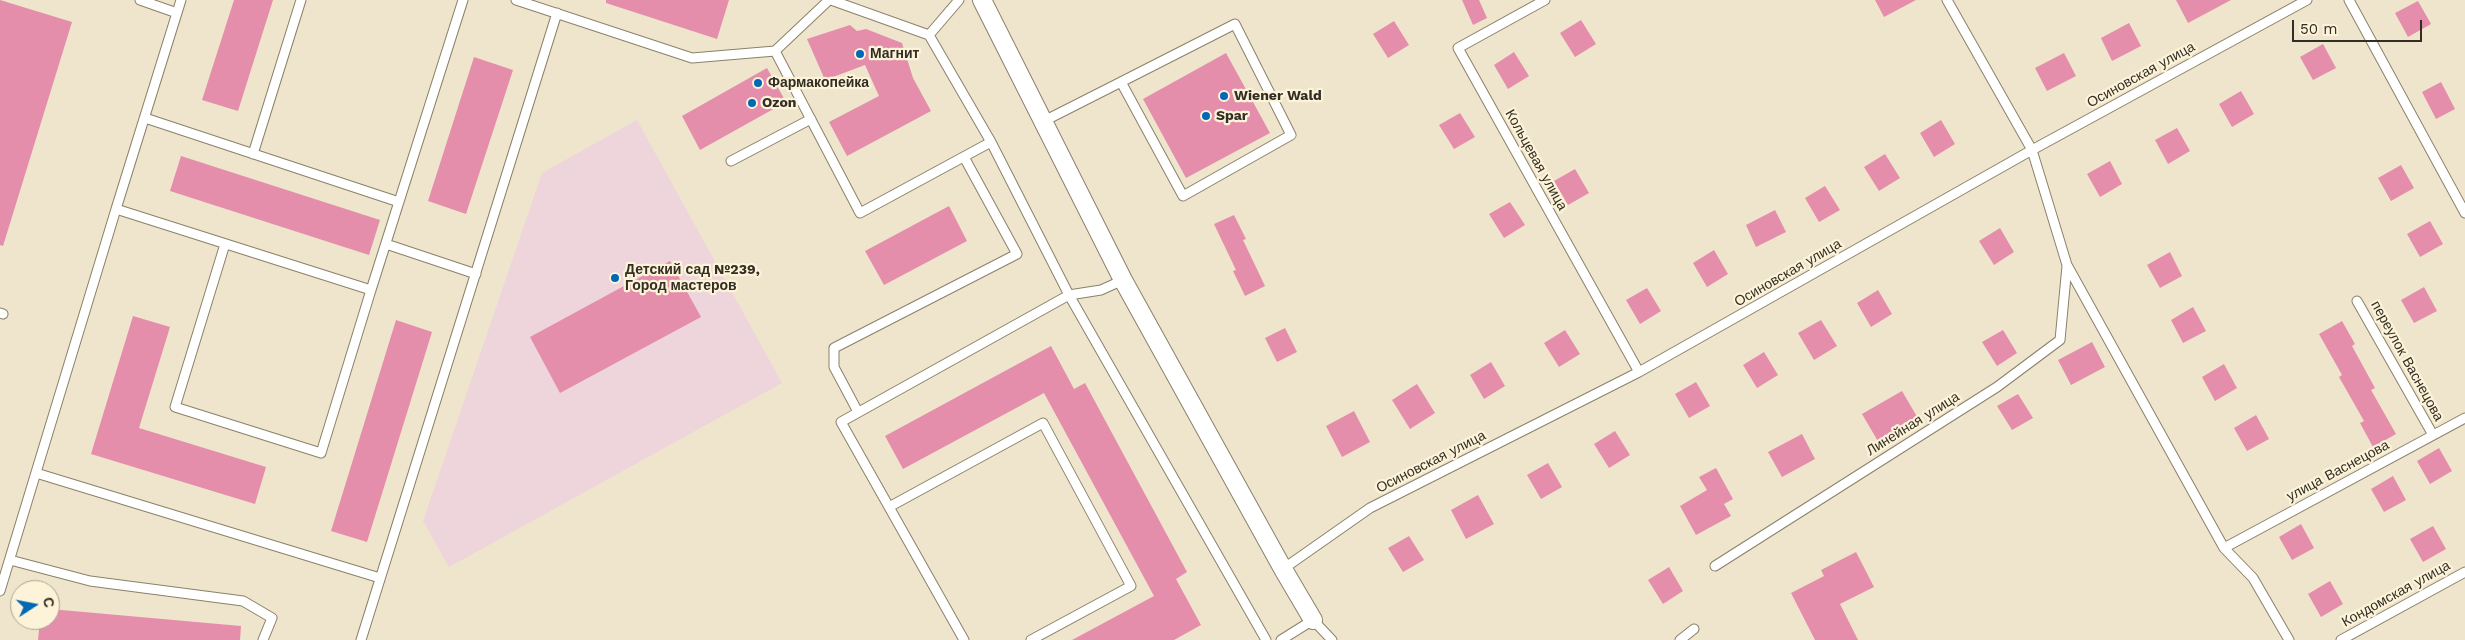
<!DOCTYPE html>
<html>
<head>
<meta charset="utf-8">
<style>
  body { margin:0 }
  #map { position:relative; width:2465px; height:640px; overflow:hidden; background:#efe5cc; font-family:"Work Sans",sans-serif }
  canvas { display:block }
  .north { position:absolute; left:10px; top:580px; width:50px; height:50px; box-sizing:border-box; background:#fdf3d9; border:1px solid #aca491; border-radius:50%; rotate:79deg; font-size:14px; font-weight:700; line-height:20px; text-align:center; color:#322e25 }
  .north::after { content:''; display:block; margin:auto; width:18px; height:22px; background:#0068b4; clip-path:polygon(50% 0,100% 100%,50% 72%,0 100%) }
  .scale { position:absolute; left:2292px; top:20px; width:130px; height:22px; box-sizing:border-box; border:2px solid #322e25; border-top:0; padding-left:6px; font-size:15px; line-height:18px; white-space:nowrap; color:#322e25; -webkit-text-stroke:4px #fdf3d9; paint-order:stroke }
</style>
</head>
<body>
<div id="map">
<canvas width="2465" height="640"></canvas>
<div class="north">С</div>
<div class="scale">50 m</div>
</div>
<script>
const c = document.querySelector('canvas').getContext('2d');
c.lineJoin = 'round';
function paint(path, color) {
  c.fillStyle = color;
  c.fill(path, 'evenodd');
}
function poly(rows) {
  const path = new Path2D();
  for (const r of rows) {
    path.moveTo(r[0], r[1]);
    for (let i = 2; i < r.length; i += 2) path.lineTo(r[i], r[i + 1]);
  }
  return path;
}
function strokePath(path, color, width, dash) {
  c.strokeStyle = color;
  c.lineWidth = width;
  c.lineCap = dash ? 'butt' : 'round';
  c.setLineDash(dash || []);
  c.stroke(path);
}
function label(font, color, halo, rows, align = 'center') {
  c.font = font + ' "Work Sans",sans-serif';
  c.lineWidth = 4.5;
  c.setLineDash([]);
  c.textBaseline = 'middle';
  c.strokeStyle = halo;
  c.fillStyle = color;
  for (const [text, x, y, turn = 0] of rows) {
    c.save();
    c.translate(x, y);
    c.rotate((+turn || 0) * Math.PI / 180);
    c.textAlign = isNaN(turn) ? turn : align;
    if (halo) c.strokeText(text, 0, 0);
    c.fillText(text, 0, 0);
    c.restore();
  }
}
const education = poly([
  [637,120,782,383,449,567,423,521,542,173]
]);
const building = poly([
  [0,0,72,22,3,246,0,245],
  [234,0,273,0,238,111,202,100],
  [606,0,729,0,717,39,606,3],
  [1462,0,1479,0,1487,18,1473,25],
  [1875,0,1916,0,1884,17],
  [2176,0,2231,0,2188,23],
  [2418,1,2431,24,2408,37,2395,13],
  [1581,20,1596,44,1575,57,1560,33],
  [1394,21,1409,45,1388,58,1373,34],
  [2129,23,2141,46,2112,61,2101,38],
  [850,25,857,31,866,29,902,43,913,78,931,111,847,156,829,122,879,96,865,65,825,80,807,39],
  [2323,44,2336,68,2313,80,2300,57],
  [1514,52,1529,76,1508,89,1494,65],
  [1226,53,1270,133,1186,178,1143,99],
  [2064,53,2076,76,2047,91,2035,68],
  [474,57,513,70,466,214,428,201],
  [767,68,786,102,700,150,682,116],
  [2441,82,2455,109,2436,119,2422,92],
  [2241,91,2254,114,2232,127,2219,104],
  [1460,113,1475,137,1454,149,1439,125],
  [1941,120,1955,144,1934,157,1920,133],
  [2177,128,2190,151,2168,164,2155,140],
  [1885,154,1900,178,1879,191,1864,167],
  [181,156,380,220,369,255,170,191],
  [2110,161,2122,184,2100,197,2087,174],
  [2401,165,2414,188,2391,201,2378,178],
  [1575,169,1589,193,1568,205,1554,181],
  [1825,186,1840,210,1819,222,1805,198],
  [1510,202,1525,225,1504,238,1489,214],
  [949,206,967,241,884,285,865,251],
  [1775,210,1786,232,1756,247,1746,225],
  [1234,215,1246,239,1243,240,1265,286,1245,296,1233,271,1236,270,1214,224],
  [2430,221,2443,244,2420,257,2407,234],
  [2000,228,2014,252,1994,265,1979,241],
  [1714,250,1728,274,1707,287,1693,263],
  [2170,252,2182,276,2160,288,2147,265],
  [670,261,701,317,560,393,530,337],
  [2424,287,2437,311,2414,323,2401,300],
  [1647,288,1661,311,1640,324,1626,300],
  [1878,290,1892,314,1871,327,1857,303],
  [2193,307,2206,331,2183,343,2171,320],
  [133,316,170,327,139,428,266,467,255,504,91,454],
  [396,320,432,332,367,542,331,531],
  [1821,320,1837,346,1814,360,1798,333],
  [2342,321,2355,344,2352,346,2375,388,2371,390,2396,434,2373,447,2360,423,2364,421,2339,377,2342,375,2319,334],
  [1285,328,1297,352,1277,362,1265,338],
  [1565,330,1580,354,1559,367,1544,343],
  [2003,330,2017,353,1997,366,1982,342],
  [2092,342,2105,367,2071,385,2058,360],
  [1051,346,1074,389,1085,383,1187,572,1176,579,1201,625,1174,640,1072,640,1154,596,1044,393,903,469,885,436],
  [1764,352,1778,375,1757,388,1743,365],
  [1491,362,1505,386,1484,399,1470,375],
  [2224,364,2237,388,2215,401,2202,377],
  [1696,382,1710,406,1689,418,1675,394],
  [1417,384,1435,413,1410,429,1392,400],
  [1902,391,1919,420,1879,443,1862,414],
  [2018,394,2033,418,2012,430,1997,406],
  [1354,411,1370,442,1342,457,1326,426],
  [2256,415,2269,439,2247,451,2234,428],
  [1615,431,1630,455,1609,468,1594,444],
  [1802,434,1815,459,1782,477,1768,452],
  [2439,448,2452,471,2430,484,2417,461],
  [1548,463,1562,487,1541,499,1527,475],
  [1716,468,1733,499,1724,504,1731,516,1696,535,1680,506,1707,490,1699,477],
  [2393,476,2406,500,2384,512,2371,489],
  [1478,495,1494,524,1466,539,1451,510],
  [2301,524,2314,548,2292,560,2279,537],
  [2433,526,2446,549,2423,562,2410,539],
  [1409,536,1424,560,1403,572,1388,548],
  [1856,552,1874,587,1840,604,1858,640,1815,640,1791,593,1824,576,1821,570],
  [1669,567,1683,591,1663,604,1648,580],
  [2330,581,2343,604,2321,617,2308,594],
  [50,609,241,626,240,640,38,640,40,620,50,620]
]);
const lane = poly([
  [140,0,177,13],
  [181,0,116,209,371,290,463,0],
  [516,0,692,58,775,51],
  [829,0,775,51,860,213,991,142],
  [831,0,929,35,959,0],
  [1545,0,1458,48,1639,372],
  [1947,0,2032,150,2067,265,2224,548,2253,578,2289,640],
  [2349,0,2465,213],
  [929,35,991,142,1069,295,841,422,889,507,1043,423,1131,586,1031,640],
  [145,118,399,202],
  [1044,121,1121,82,1235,24,1291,135,1183,196,1121,82],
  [253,154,301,0],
  [731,161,811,119],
  [225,244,175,407,321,453,371,290],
  [386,244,476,274],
  [1123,280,1101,290,1069,295,1266,640],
  [2357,301,2433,435],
  [0,313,3,314],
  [858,412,834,367,834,348,1017,254,964,157],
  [36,473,380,578],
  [889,507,964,640],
  [2224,548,2465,418],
  [10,560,90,581,243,601,272,618,263,640],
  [1715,566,1997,387,2060,340,2067,266],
  [1283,569,1370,508,1639,372,2032,150,2307,0],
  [0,591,116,209],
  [361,640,557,13],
  [1281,640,1313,620,1332,640],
  [1680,640,1694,629],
  [2341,640,2465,572]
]);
const street = poly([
  [982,0,1123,280,1283,569,1313,620]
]);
const markers = [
  [860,54,5,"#0068b4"],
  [758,83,5,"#0068b4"],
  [1224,96,5,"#0068b4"],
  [752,103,5,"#0068b4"],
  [1206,116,5,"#0068b4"],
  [615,278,5,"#0068b4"]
];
const poiNames = [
  ["Магнит",870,54],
  ["Фармакопейка",768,83],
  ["Wiener Wald",1234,96],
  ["Ozon",762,103],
  ["Spar",1216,116],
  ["Детский сад №239,",625,270],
  ["Город мастеров",625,286]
];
const streetNames = [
  ["Осиновская улица",2141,75,-29],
  ["Кольцевая улица",1536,160,61],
  ["Осиновская улица",1788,273,-30],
  ["переулок Васнецова",2407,361,61],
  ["Линейная улица",1913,424,-32],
  ["Осиновская улица",1431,462,-27],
  ["улица Васнецова",2338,471,-28],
  ["Кондомская улица",2396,594,-29]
];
paint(education, '#eed4db');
paint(building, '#e48eac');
strokePath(lane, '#8a816a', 11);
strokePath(street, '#8a816a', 20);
strokePath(lane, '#fff', 9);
strokePath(street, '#fff', 18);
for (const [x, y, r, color] of markers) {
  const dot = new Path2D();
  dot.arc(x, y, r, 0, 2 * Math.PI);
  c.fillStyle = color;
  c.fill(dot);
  strokePath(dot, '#fdf3d9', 2);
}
label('bold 14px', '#322e25', '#fdf3d9', poiNames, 'left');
label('14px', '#322e25', '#fdf3d9', streetNames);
</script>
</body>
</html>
